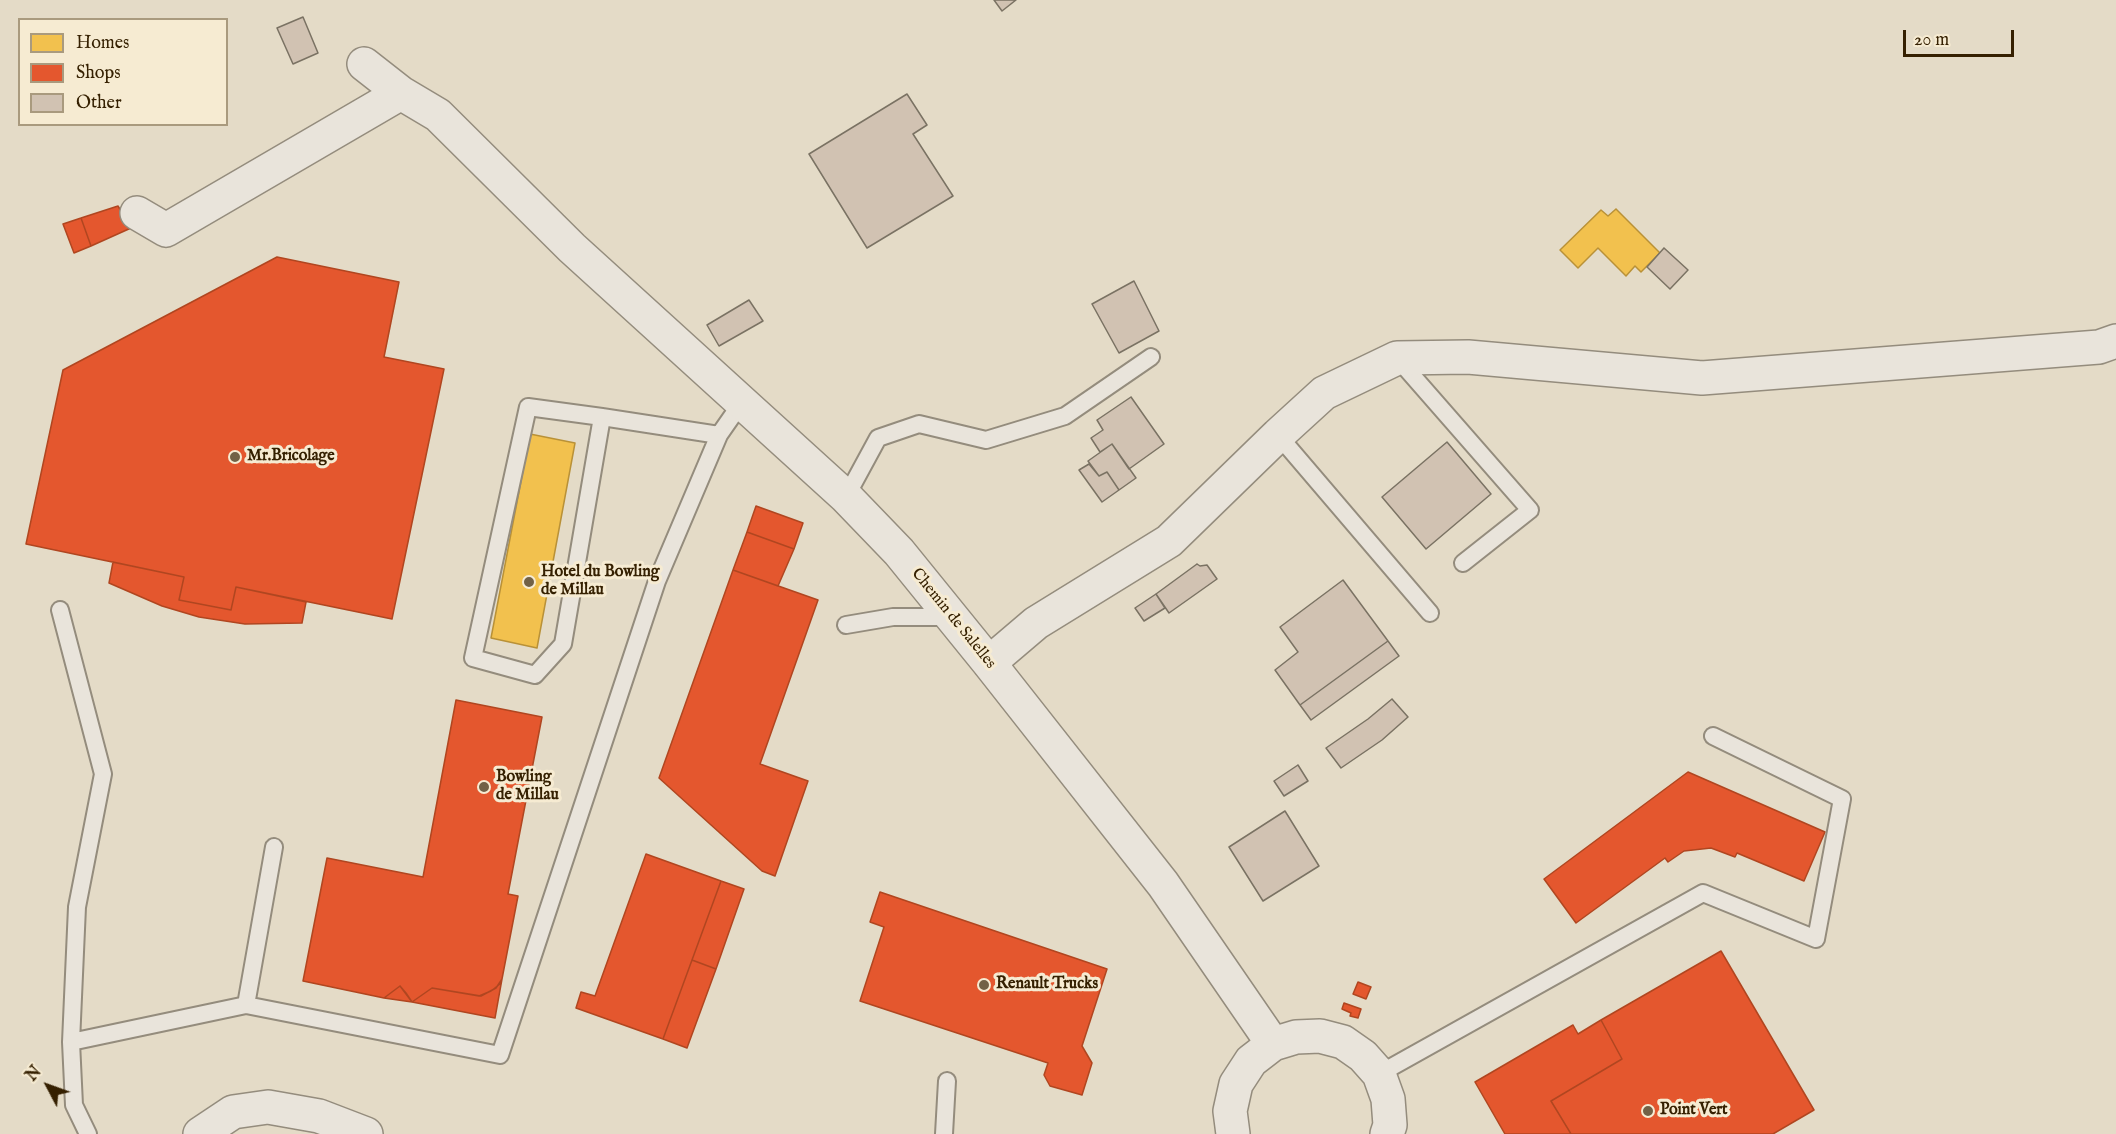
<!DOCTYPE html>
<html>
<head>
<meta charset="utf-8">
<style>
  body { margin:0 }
  #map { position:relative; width:2116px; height:1134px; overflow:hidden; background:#e4dbc7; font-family:"IM FELL English",serif }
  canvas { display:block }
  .legend { position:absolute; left:18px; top:18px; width:210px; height:108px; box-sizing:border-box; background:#f6ebd2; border:2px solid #a99a7e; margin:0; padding:8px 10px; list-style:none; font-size:18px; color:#352001 }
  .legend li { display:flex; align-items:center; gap:12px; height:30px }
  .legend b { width:30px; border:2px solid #a99a7e }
  .north { position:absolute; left:18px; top:1056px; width:60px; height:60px; -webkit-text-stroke:4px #f6ebd2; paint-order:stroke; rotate:311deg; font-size:16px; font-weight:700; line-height:24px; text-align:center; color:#352001 }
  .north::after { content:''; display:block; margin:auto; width:21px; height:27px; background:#352001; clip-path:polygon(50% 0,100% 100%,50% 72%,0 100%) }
  .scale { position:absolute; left:1903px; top:30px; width:111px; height:27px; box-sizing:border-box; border:3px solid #352001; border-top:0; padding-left:8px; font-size:18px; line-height:21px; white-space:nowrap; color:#352001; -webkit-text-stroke:4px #f6ebd2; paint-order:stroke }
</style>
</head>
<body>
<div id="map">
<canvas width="2116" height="1134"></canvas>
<ul class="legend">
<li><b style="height:16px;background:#f2c14e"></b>Homes</li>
<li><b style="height:16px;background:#e4572e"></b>Shops</li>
<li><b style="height:16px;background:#d1c2b2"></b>Other</li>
</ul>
<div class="north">N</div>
<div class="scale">20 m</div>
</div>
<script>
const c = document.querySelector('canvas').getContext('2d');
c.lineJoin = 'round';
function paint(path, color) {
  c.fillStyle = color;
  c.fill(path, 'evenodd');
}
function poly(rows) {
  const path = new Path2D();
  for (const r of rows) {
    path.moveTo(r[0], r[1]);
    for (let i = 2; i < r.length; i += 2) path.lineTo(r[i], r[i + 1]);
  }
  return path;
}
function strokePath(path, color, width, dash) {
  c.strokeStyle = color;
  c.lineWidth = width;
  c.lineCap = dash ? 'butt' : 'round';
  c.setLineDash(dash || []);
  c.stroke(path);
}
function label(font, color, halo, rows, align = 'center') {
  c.font = font + ' "IM FELL English",serif';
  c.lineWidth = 6;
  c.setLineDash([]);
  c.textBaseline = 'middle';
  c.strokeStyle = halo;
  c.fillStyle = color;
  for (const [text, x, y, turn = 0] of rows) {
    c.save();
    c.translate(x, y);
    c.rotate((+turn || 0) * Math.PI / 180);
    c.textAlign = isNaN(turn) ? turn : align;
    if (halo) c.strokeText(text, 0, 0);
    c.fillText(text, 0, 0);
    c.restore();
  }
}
const homes = poly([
  [1616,209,1660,253,1641,272,1635,266,1626,276,1598,248,1578,268,1560,250,1601,210,1608,216,1616,209],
  [530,434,575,443,537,648,491,638,530,434]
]);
const shops = poly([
  [118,206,131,228,91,246,81,218,118,206],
  [81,218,91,246,74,253,63,224,81,218],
  [277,257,399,282,384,357,444,369,392,619,236,587,231,610,179,600,184,577,26,544,63,370,277,257],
  [756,506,803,523,794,549,747,532,756,506],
  [747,532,794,549,778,586,733,570,747,532],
  [113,562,184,577,179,600,231,610,236,587,306,602,302,623,245,624,199,617,162,606,109,583,113,562],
  [733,570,818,600,760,764,808,781,775,876,762,871,659,778,733,570],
  [456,700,542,717,508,894,518,896,502,979,500,984,491,991,479,996,432,988,412,1002,400,986,384,998,303,981,327,858,423,877,456,700],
  [1688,772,1825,832,1804,881,1737,853,1735,857,1711,848,1684,851,1668,862,1665,858,1576,923,1544,879,1688,772],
  [646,854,721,881,663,1039,576,1008,581,992,595,996,646,854],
  [721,881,744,889,716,969,692,960,721,881],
  [880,892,1107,969,1082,1046,1092,1063,1082,1095,1050,1086,1044,1075,1048,1063,860,1001,884,927,870,922,880,892],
  [1721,951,1814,1110,1773,1134,1571,1134,1551,1101,1622,1059,1601,1020,1721,951],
  [692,960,716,969,687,1048,663,1039,692,960],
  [502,979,495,1018,412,1002,432,988,481,996,496,988,502,979],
  [1358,982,1371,987,1366,999,1353,994,1358,982],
  [400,986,406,993,412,1002,384,998,400,986],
  [1344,1003,1361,1009,1358,1018,1350,1016,1351,1013,1342,1009,1344,1003],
  [1601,1020,1622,1059,1551,1101,1571,1134,1505,1134,1475,1082,1573,1025,1578,1034,1601,1020]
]);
const building = poly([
  [994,0,1016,0,1002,11,994,0],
  [303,17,318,53,293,64,277,28,303,17],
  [907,94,927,125,913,134,953,196,867,248,809,154,907,94],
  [1664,248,1688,270,1670,289,1647,267,1664,248],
  [1134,281,1159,331,1119,353,1092,304,1134,281],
  [749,300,763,321,719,346,707,325,749,300],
  [1131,397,1164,444,1129,469,1112,444,1100,452,1091,438,1103,430,1097,420,1131,397],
  [1447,442,1491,494,1426,549,1382,497,1447,442],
  [1112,444,1136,478,1119,490,1107,472,1099,476,1088,461,1112,444],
  [1089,464,1099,476,1107,472,1119,490,1102,502,1079,470,1089,464],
  [1197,564,1200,566,1207,565,1217,579,1169,613,1156,594,1197,564],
  [1343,580,1388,641,1300,705,1275,670,1298,652,1280,627,1343,580],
  [1156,594,1165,608,1144,621,1135,608,1156,594],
  [1388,641,1399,656,1311,720,1300,705,1388,641],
  [1392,699,1408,717,1382,740,1341,768,1326,748,1368,719,1392,699],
  [1298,765,1308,781,1284,796,1274,781,1298,765],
  [1285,811,1319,866,1263,901,1229,847,1285,811]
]);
const service = poly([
  [1397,358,1530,510,1463,563],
  [602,417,563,644,535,675,473,658,528,407,602,417,719,435],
  [1278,435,1430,613],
  [846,497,878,438,919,424,986,440,1065,416,1151,357],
  [60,610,103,774,77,907,71,1042,74,1105,88,1134],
  [846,625,893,617,951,617],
  [246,1005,274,847],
  [71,1042,246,1005,500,1055,657,581,719,435,742,402],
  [1379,1074,1703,893,1816,939,1842,799,1713,736],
  [944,1134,947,1081]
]);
const minor = poly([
  [364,64,401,93],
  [137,213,166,230,401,93,438,115,572,248,846,497,899,552,989,663,1163,884,1273,1044],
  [989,663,1036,623,1169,541,1278,435,1324,393,1397,358,1468,357,1702,378,2099,347,2116,341],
  [200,1134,233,1112,268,1107,319,1116,366,1134],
  [1233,1134,1230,1111,1236,1084,1251,1061,1273,1044,1296,1037,1320,1036,1343,1042,1363,1056,1379,1074,1388,1099,1390,1125,1387,1134]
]);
const markers = [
  [235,457,6,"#726146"],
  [529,582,6,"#726146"],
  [484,787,6,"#726146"],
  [984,985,6,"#726146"],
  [1648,1111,6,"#726146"]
];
const poiNames = [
  ["Mr.Bricolage",247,457],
  ["Hotel du Bowling",541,573],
  ["de Millau",541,591],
  ["Bowling",496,778],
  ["de Millau",496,796],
  ["Renault Trucks",996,985],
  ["Point Vert",1660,1111]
];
const streetNames = [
  ["Chemin de Salelles",953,619,51]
];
paint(homes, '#f2c14e');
strokePath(homes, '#b99137', 1.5);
paint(shops, '#e4572e');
strokePath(shops, '#b04620', 1.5);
paint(building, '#d1c2b2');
strokePath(building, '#7a7263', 1.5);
strokePath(service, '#948c7d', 20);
strokePath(minor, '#948c7d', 36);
strokePath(service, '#e9e4db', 16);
strokePath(minor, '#e9e4db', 33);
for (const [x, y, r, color] of markers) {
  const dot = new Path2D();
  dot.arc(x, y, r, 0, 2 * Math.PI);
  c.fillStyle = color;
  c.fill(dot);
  strokePath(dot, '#f6ebd2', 2);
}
label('bold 16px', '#352001', '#f6ebd2', poiNames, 'left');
label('16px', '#352001', '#f6ebd2', streetNames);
</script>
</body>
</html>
